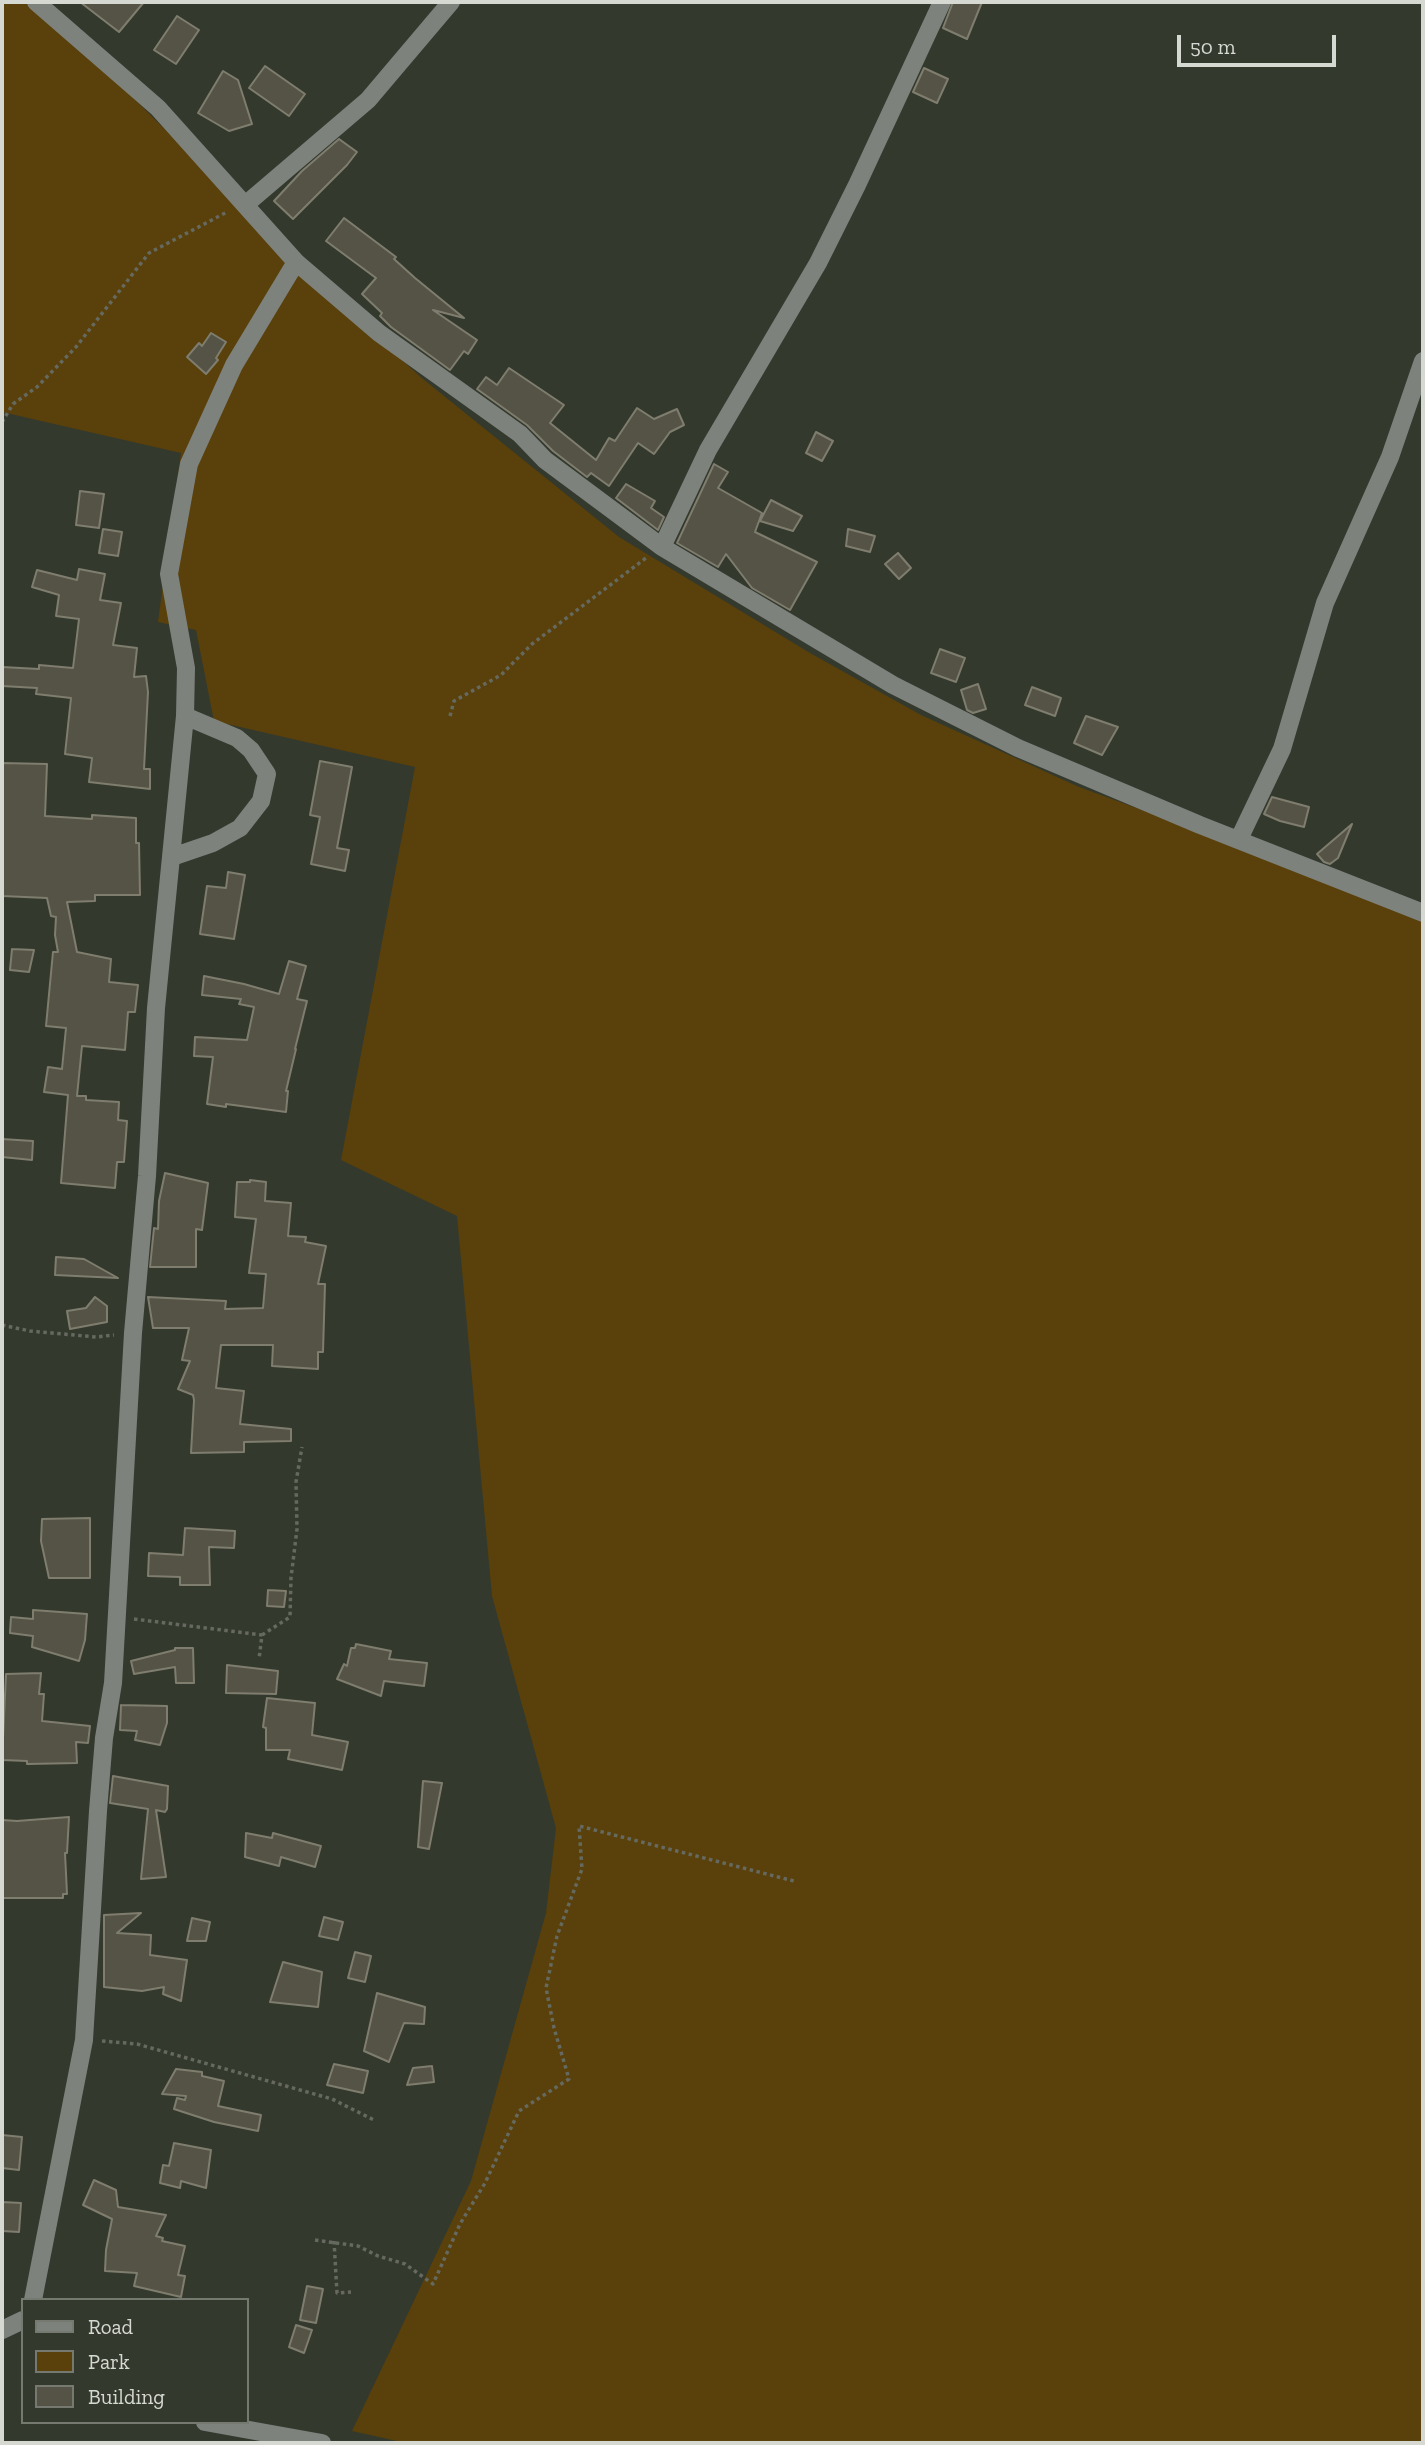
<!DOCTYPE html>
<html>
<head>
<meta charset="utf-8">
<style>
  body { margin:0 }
  #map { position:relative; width:1425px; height:2445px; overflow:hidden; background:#34392d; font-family:"Zilla Slab",serif }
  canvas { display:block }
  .frame { position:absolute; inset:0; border:4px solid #d6d9d2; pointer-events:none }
  .legend { position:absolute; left:21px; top:2298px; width:228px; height:126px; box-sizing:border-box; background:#34392d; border:2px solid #75796f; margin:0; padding:9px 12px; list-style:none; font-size:21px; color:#d6d9d2 }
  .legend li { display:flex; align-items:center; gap:14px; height:35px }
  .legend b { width:35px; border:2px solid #75796f }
  .scale { position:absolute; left:1177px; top:35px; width:159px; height:32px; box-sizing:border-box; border:4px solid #d6d9d2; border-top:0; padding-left:9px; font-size:21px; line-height:24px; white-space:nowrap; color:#d6d9d2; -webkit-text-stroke:5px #34392d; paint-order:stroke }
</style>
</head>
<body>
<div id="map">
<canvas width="1425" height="2445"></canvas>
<div class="frame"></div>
<ul class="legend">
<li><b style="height:9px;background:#7d827d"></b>Road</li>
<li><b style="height:19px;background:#5a400a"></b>Park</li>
<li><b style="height:19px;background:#545345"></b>Building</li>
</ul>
<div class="scale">50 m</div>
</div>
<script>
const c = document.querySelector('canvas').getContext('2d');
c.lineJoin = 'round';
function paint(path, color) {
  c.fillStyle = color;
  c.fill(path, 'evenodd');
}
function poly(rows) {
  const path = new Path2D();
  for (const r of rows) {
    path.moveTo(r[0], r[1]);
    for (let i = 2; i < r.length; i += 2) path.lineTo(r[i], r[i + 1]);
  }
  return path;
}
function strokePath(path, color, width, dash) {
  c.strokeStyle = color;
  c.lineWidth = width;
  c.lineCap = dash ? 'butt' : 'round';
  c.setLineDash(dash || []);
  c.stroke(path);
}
const green = poly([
  [2,2,37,2,346,310,423,379,619,537,810,653,921,715,1079,787,1423,913,1423,2443,406,2443,352,2431,471,2181,546,1913,556,1828,492,1596,457,1216,341,1160,415,767,214,721,196,630,158,622,181,453,2,412]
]);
const building = poly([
  [80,2,144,2,119,32,80,2],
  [953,2,982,2,967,39,943,28,953,2],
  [177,16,199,30,176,64,154,50,177,16],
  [265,66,305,94,289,116,249,88,265,66],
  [924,68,948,79,937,103,913,92,924,68],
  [223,71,238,80,252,124,229,131,198,113,223,71],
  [339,139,357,152,347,165,293,219,274,201,302,171,339,139],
  [344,218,396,257,394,259,415,278,464,318,433,310,477,340,468,354,464,351,450,370,391,327,380,316,382,313,362,294,376,278,326,241,344,218],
  [211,333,226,342,216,358,218,360,206,374,187,357,199,343,202,346,211,333],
  [509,368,564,405,550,423,596,460,609,438,615,441,637,408,654,419,677,409,684,425,670,432,654,454,638,443,609,486,591,473,587,477,553,451,527,425,477,389,486,377,497,385,509,368],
  [816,432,833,441,822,461,806,453,816,432],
  [714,464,728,472,718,488,762,513,755,532,817,562,790,610,752,588,726,554,718,567,677,543,714,464],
  [626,484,655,501,651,508,664,517,658,530,616,498,626,484],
  [80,491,104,494,99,528,76,525,80,491],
  [771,500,802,516,793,531,760,521,771,500],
  [103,529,122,532,118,556,99,553,103,529],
  [848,529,875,536,870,552,846,546,848,529],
  [898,553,911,568,899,579,885,564,898,553],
  [79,569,105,574,100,600,121,603,113,645,137,648,134,677,146,676,148,692,144,769,150,769,150,789,89,782,92,758,65,754,71,698,36,694,37,688,2,686,2,667,39,669,39,665,73,668,79,619,56,616,59,595,32,587,37,570,77,580,79,569],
  [940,649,965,658,956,682,931,673,940,649],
  [978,684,986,709,973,713,967,710,961,690,978,684],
  [1032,687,1061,698,1055,716,1025,705,1032,687],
  [1086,716,1118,727,1102,755,1074,743,1086,716],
  [320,761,352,767,337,848,349,850,345,871,311,864,320,817,310,815,320,761],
  [2,763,47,764,45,816,92,819,92,815,136,818,136,843,139,843,140,895,95,895,95,901,67,902,77,952,111,959,109,982,138,985,135,1012,128,1012,125,1050,82,1046,77,1096,86,1096,86,1100,119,1102,118,1120,127,1121,124,1162,117,1162,115,1188,61,1183,68,1095,44,1092,48,1067,62,1069,66,1028,46,1026,53,952,58,952,55,935,56,917,51,916,47,898,2,896,2,763],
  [1272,797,1309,807,1304,827,1280,821,1264,814,1272,797],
  [1352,824,1338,858,1330,864,1324,862,1317,854,1352,824],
  [228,872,245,875,234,939,200,934,207,886,226,888,228,872],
  [12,949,34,950,29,972,10,970,12,949],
  [289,961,306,966,297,999,307,1001,295,1049,296,1049,286,1091,288,1091,286,1112,226,1104,226,1107,207,1104,213,1057,194,1056,195,1037,247,1040,254,1007,239,1004,241,999,202,995,204,976,244,984,279,994,289,961],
  [2,1139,33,1141,32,1160,2,1157,2,1139],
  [165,1173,208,1183,202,1230,196,1229,196,1267,150,1267,154,1228,158,1229,159,1201,165,1173],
  [250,1180,266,1182,265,1201,291,1203,288,1236,306,1237,305,1242,326,1246,318,1284,325,1284,323,1352,318,1352,318,1369,272,1366,273,1345,221,1345,216,1388,244,1391,240,1424,291,1429,291,1441,244,1442,244,1452,191,1453,194,1400,193,1395,178,1389,190,1361,182,1360,189,1328,153,1328,148,1297,226,1301,225,1309,263,1308,266,1274,249,1273,256,1219,235,1217,237,1182,250,1182,250,1180],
  [56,1257,84,1259,118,1278,55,1275,56,1257],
  [95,1297,107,1306,107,1322,70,1329,67,1311,86,1308,95,1297],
  [90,1518,90,1578,49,1578,41,1541,42,1519,90,1518],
  [185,1528,235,1531,234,1548,209,1547,210,1585,180,1585,180,1577,148,1576,149,1553,183,1555,185,1528],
  [268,1590,286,1591,284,1607,267,1606,268,1590],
  [33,1610,87,1614,85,1640,79,1661,32,1647,33,1636,10,1633,11,1617,33,1619,33,1610],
  [356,1644,391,1651,389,1659,427,1663,424,1686,384,1681,381,1696,337,1679,344,1664,347,1666,351,1648,355,1648,356,1644],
  [175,1648,193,1648,194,1683,176,1683,175,1667,134,1674,131,1661,175,1650,175,1648],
  [227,1665,278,1671,276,1694,226,1693,227,1665],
  [41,1673,39,1694,44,1694,42,1721,90,1726,88,1743,76,1742,77,1763,27,1764,27,1761,2,1760,6,1674,41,1673],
  [267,1698,315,1703,312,1735,348,1742,342,1770,288,1759,290,1750,266,1750,266,1728,263,1727,267,1698],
  [121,1705,167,1706,167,1723,160,1745,135,1740,137,1731,120,1730,121,1705],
  [113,1776,168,1786,167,1809,165,1812,156,1810,166,1877,141,1879,148,1809,110,1803,113,1776],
  [423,1781,442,1783,429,1849,418,1847,423,1781],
  [69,1817,67,1853,65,1853,67,1894,63,1894,63,1898,2,1898,2,1820,17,1821,69,1817],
  [246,1833,272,1838,273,1833,321,1846,315,1867,281,1857,279,1866,245,1857,246,1833],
  [141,1913,117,1933,151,1935,150,1955,187,1960,181,2001,163,1994,164,1987,142,1991,104,1987,104,1915,141,1913],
  [324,1917,343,1922,338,1940,319,1936,324,1917],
  [192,1918,210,1922,206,1941,187,1941,192,1918],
  [355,1952,371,1956,365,1982,348,1978,355,1952],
  [283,1962,322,1972,318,2007,270,2002,283,1962],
  [377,1993,425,2007,424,2024,404,2023,389,2062,364,2051,377,1993],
  [334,2064,368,2071,363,2093,327,2085,334,2064],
  [432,2066,434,2082,407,2085,413,2068,432,2066],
  [176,2069,202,2072,202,2076,224,2081,218,2106,261,2115,258,2131,214,2122,174,2109,177,2098,185,2100,186,2096,162,2094,176,2069],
  [2,2135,22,2137,19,2170,2,2168,2,2135],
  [174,2143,211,2150,206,2188,181,2181,180,2188,160,2183,163,2165,169,2166,174,2143],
  [94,2180,116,2190,118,2207,166,2215,156,2236,163,2238,162,2241,185,2246,178,2275,185,2276,181,2297,134,2286,137,2273,105,2271,106,2250,112,2219,83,2205,94,2180],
  [2,2202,21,2203,19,2232,2,2231,2,2202],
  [307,2286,323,2289,316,2323,300,2320,307,2286],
  [296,2325,312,2330,304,2353,289,2347,296,2325]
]);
const path = poly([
  [2,422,13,404,37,387,76,347,149,253,227,212],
  [450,716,454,701,501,675,532,644,646,558],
  [2,1325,30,1331,96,1337,114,1335],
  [134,1619,262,1635,259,1659],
  [262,1635,290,1617,291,1578,297,1529,296,1482,302,1447],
  [102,2041,137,2044,332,2099,374,2120],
  [315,2240,358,2246,378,2256,405,2264,433,2284,460,2224,485,2183,519,2111,569,2079,554,2028,546,1988,557,1936,582,1869,579,1826,794,1881],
  [334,2241,337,2293,351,2292]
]);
const minor = poly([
  [36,2,158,108,296,262,379,333,520,434,545,460,662,547,893,685,1018,748,1200,825,1423,913],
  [245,205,368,100,451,2],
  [662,547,708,450,818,263,857,185,942,2],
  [1239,839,1282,749,1325,603,1390,457,1423,361],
  [172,857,213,843,240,828,261,801,267,774,251,750,237,738,185,716],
  [33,2300,84,2040,98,1811,104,1738,113,1683,133,1333,147,1176,156,1008,185,716,186,668,169,574,189,464,234,365,296,262],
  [2,2330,23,2320],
  [205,2422,322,2443]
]);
paint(green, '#5a400a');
paint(building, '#545345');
strokePath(building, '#7e7d6e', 2);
strokePath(path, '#65695f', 3.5, [3.5, 3.5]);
strokePath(minor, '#7d827d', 18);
</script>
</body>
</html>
